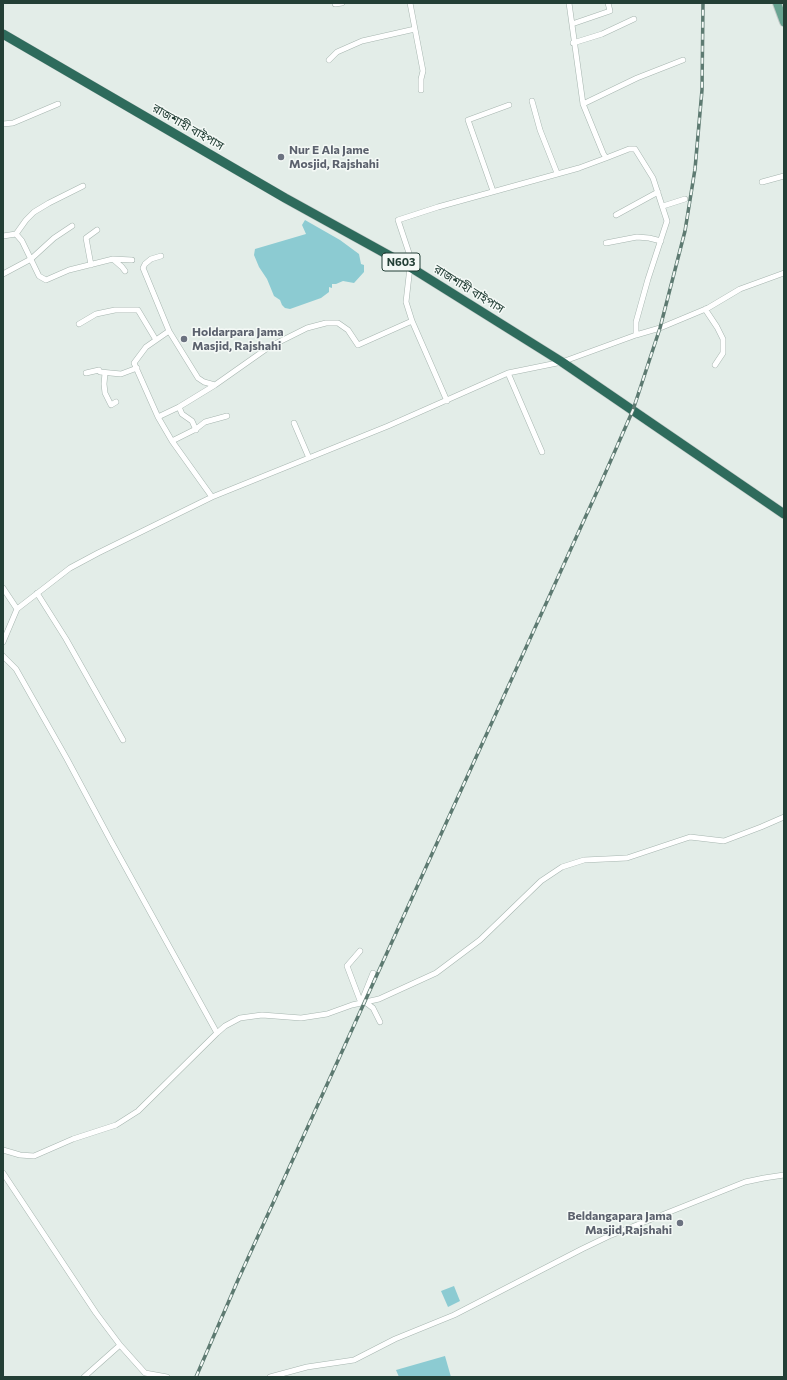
<!DOCTYPE html>
<html>
<head>
<meta charset="utf-8">
<style>
  body { margin:0 }
  #map { position:relative; width:787px; height:1380px; overflow:hidden; background:#e3ede8; font-family:Commissioner,sans-serif }
  canvas { display:block }
  .frame { position:absolute; inset:0; border:4px solid #233f36; pointer-events:none }
</style>
</head>
<body>
<div id="map">
<canvas width="787" height="1380"></canvas>
<div class="frame"></div>
</div>
<script>
const c = document.querySelector('canvas').getContext('2d');
c.lineJoin = 'round';
function paint(path, color) {
  c.fillStyle = color;
  c.fill(path, 'evenodd');
}
function poly(rows) {
  const path = new Path2D();
  for (const r of rows) {
    path.moveTo(r[0], r[1]);
    for (let i = 2; i < r.length; i += 2) path.lineTo(r[i], r[i + 1]);
  }
  return path;
}
function strokePath(path, color, width, dash) {
  c.strokeStyle = color;
  c.lineWidth = width;
  c.lineCap = dash ? 'butt' : 'round';
  c.setLineDash(dash || []);
  c.stroke(path);
}
function label(font, color, halo, rows, align = 'center') {
  c.font = font + ' Commissioner,"Noto Sans Bengali",sans-serif';
  c.lineWidth = 3;
  c.setLineDash([]);
  c.textBaseline = 'middle';
  c.strokeStyle = halo;
  c.fillStyle = color;
  for (const [text, x, y, turn = 0] of rows) {
    c.save();
    c.translate(x, y);
    c.rotate((+turn || 0) * Math.PI / 180);
    c.textAlign = isNaN(turn) ? turn : align;
    if (halo) c.strokeText(text, 0, 0);
    c.fillText(text, 0, 0);
    c.restore();
  }
}
const water = poly([
  [305,220,340,240,359,254,361,264,364,265,364,272,354,283,343,281,336,284,332,284,332,288,329,287,329,292,321,298,290,309,285,308,282,305,280,300,274,296,267,279,259,267,254,255,255,249,306,234,302,225],
  [454,1286,460,1301,448,1307,441,1291],
  [445,1356,451,1377,399,1377,396,1370]
]);
const street = poly([
  [410,3,423,71,421,79,421,90],
  [569,3,583,104,603,153,606,158,629,149,635,149,653,178,667,221,648,279,636,322,636,335],
  [335,4,342,3],
  [572,24,610,11,608,3],
  [573,43,602,34,634,19],
  [329,60,337,52,362,41,415,29],
  [532,101,540,130,557,173],
  [583,104,637,78,683,60],
  [3,124,13,123,58,104],
  [762,182,784,176],
  [493,191,468,120,509,105],
  [663,206,685,199],
  [616,215,658,192],
  [16,234,26,220,34,212,49,203,83,186],
  [3,236,16,234,22,241,39,276,46,280,69,270,113,259,132,260],
  [606,243,637,237,649,238,661,241],
  [161,256,151,259,145,264,143,268,169,331],
  [114,260,122,267,125,271],
  [91,265,86,238,97,230],
  [3,274,31,259,54,238,72,226],
  [705,309,717,327,723,339,723,353,715,365],
  [79,324,96,314,115,310,138,310,156,340],
  [86,373,99,370,100,372,121,374,137,368],
  [105,373,104,384,105,393,111,405,116,402],
  [508,373,542,452],
  [447,401,412,321,406,302,410,267,410,256,398,220,438,207,579,168,606,158],
  [179,407,182,414,192,421,196,430],
  [158,417,179,407,215,385],
  [294,423,309,458],
  [172,441,196,429,205,422,227,416],
  [212,497,172,441,158,417,134,363,146,347,169,331,198,378,204,382,215,385,269,347,307,328,326,323,338,323,348,330,358,345,412,321],
  [3,588,17,609],
  [37,593,66,639,123,740],
  [3,642,17,609,70,568,98,553,212,497,388,426,508,373,562,362,636,335,660,328,708,308,740,289,784,273],
  [3,656,16,669,67,759,112,843,217,1033,225,1026,240,1018,262,1015,301,1018,327,1014,352,1005,379,999,436,973,480,940,541,881,562,867,584,860,627,858,690,837,724,841,761,827,784,817],
  [360,951,347,966,361,1003],
  [365,1002,373,1008,380,1022],
  [361,1003,373,973],
  [3,1150,20,1155,34,1156,73,1139,116,1125,138,1111,217,1033],
  [3,1173,96,1313,120,1345,145,1373,167,1377],
  [84,1377,120,1345],
  [270,1377,307,1367,354,1360,395,1339,454,1315,582,1249,609,1236,745,1182,764,1178,784,1175]
]);
const primary = poly([
  [777,3,784,22]
]);
const highway = poly([
  [3,34,285,198,410,267,562,362,784,514]
]);
const rail = poly([
  [196,1377,238,1280,600,485,633,410,660,328,685,231,695,169,702,90,703,3]
]);
const markers = [
  [281,157,4,"#6b7280"],
  [184,339,4,"#6b7280"],
  [680,1223,4,"#6b7280"]
];
const shields = [
  [401,262,38]
];
const shieldNames = [
  ["N603",401,262]
];
const streetNames = [
  ["রাজশাহী বাইপাস",188,127,30],
  ["রাজশাহী বাইপাস",469,289,32]
];
const worshipNames = [
  ["Nur E Ala Jame",289,150],
  ["Mosjid, Rajshahi",289,164],
  ["Holdarpara Jama",192,332],
  ["Masjid, Rajshahi",192,346],
  ["Beldangapara Jama",672,1216,"right"],
  ["Masjid,Rajshahi",672,1230,"right"]
];
paint(water, '#8ccbd2');
strokePath(street, '#a6b5af', 6);
strokePath(primary, '#c1c9c7', 10);
strokePath(highway, '#c1c9c7', 10);
strokePath(street, '#fff', 5);
strokePath(primary, '#68a391', 8);
strokePath(highway, '#2e6b5c', 9);
strokePath(rail, '#5d7a71', 3.5);
strokePath(rail, '#f4f9f6', 2, [6]);
for (const [x, y, r, color] of markers) {
  const dot = new Path2D();
  dot.arc(x, y, r, 0, 2 * Math.PI);
  c.fillStyle = color;
  c.fill(dot);
  strokePath(dot, '#f4f9f6', 1.5);
}
for (const [x, y, w] of shields) {
  const box = new Path2D();
  box.roundRect(x - w / 2, y - 9, w, 18, 3);
  c.fillStyle = '#f4f9f6';
  c.fill(box);
  strokePath(box, '#233f36', 1);
}
label('bold 11px', '#233f36', null, shieldNames);
label('12px', '#233f36', '#f4f9f6', streetNames);
label('bold 12px', '#5b616d', '#f4f9f6', worshipNames, 'left');
</script>
</body>
</html>
